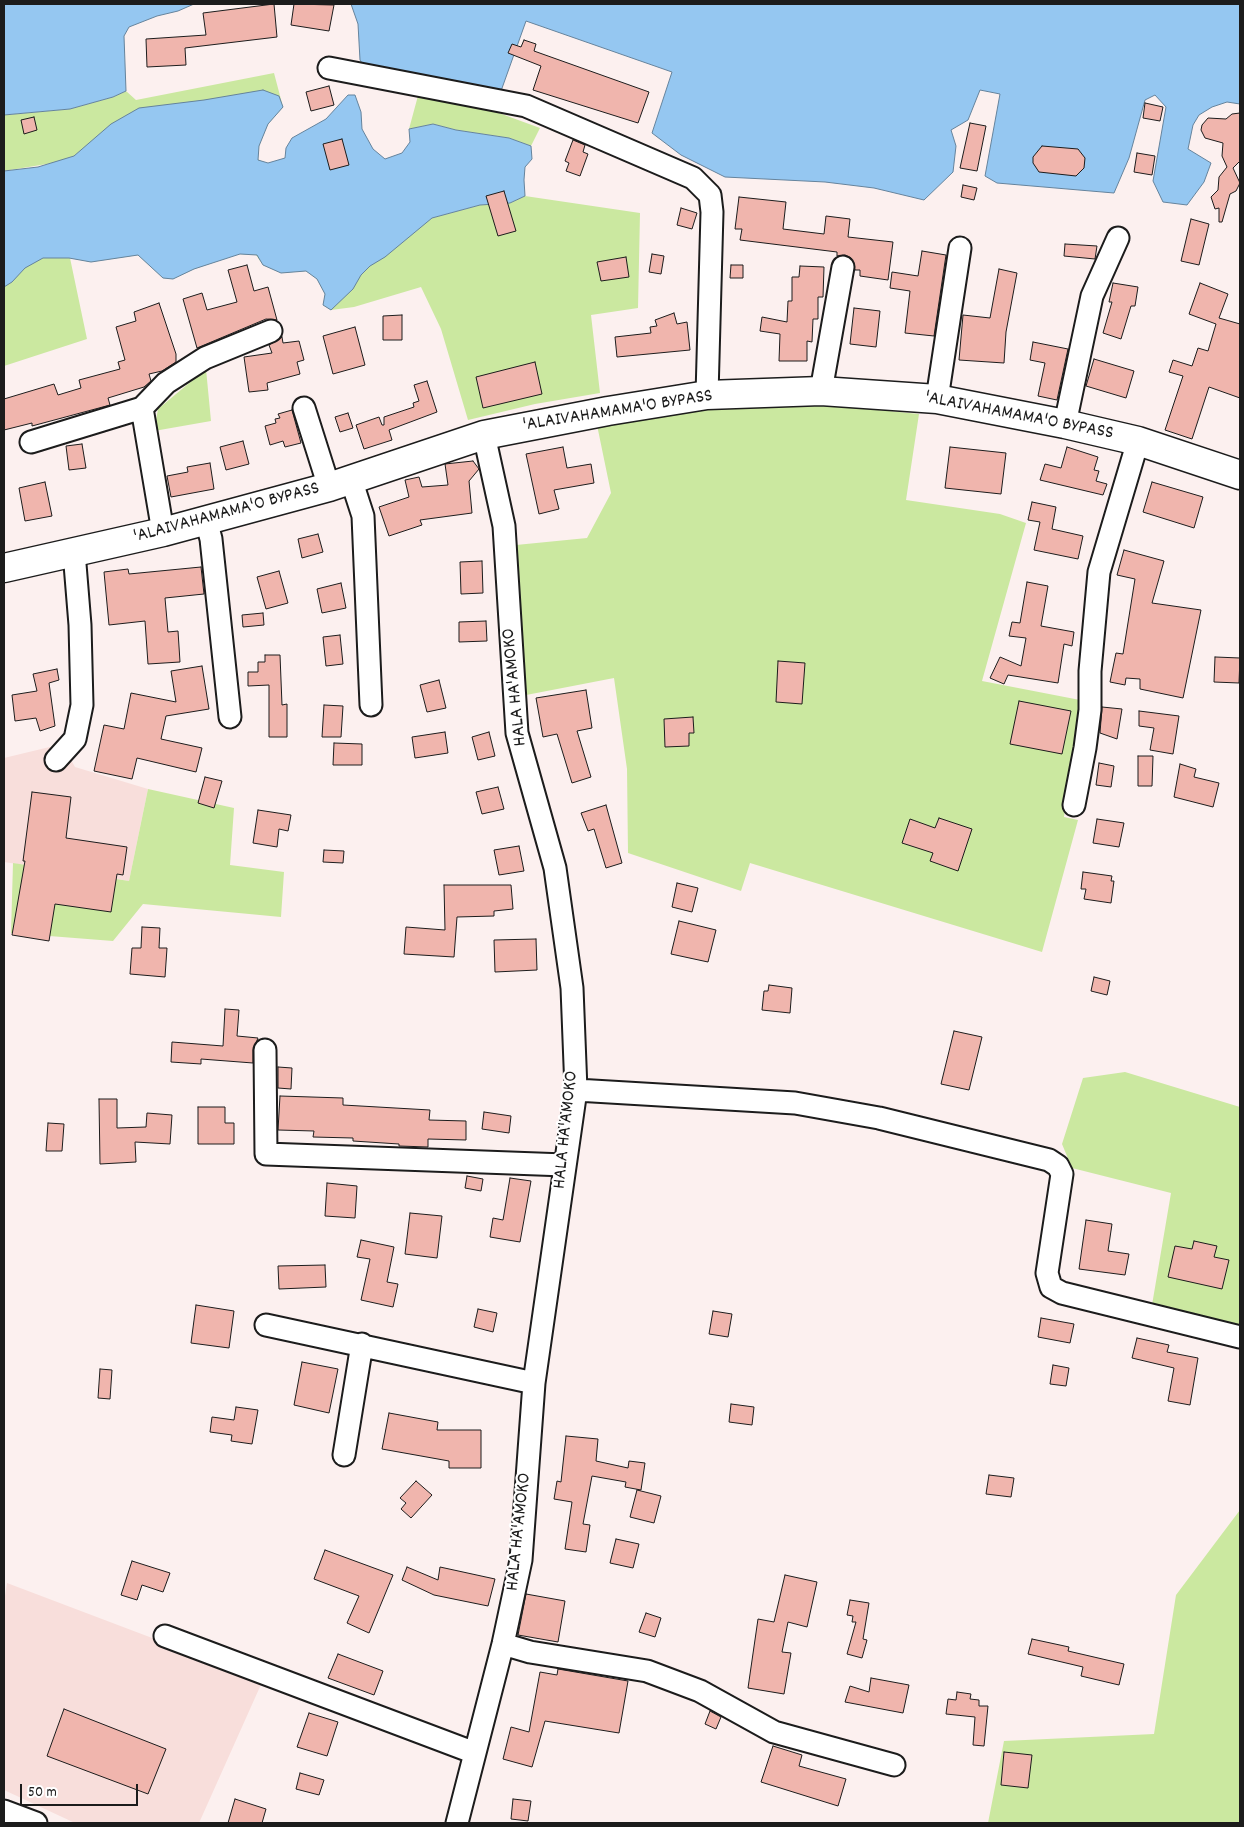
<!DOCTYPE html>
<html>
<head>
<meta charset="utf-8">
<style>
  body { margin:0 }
  #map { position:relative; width:1244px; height:1827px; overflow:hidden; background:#fcf0ef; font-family:Dekko,sans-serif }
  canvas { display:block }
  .frame { position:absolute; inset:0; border:5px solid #1c1c1c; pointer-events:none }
  .scale { position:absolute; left:20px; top:1784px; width:118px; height:22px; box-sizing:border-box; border:2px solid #1c1c1c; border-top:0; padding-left:6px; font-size:15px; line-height:18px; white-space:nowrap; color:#1c1c1c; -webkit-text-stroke:4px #fff; paint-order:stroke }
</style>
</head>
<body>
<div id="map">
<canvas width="1244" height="1827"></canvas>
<div class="frame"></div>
<div class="scale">50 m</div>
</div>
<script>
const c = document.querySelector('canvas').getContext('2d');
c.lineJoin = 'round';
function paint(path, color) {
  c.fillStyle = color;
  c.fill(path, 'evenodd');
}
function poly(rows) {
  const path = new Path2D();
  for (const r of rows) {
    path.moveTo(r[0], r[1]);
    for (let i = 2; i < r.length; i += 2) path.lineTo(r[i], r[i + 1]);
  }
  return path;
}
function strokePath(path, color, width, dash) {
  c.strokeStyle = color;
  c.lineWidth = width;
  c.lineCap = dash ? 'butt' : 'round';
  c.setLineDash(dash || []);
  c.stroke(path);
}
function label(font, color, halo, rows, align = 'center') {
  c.font = font + ' Dekko,sans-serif';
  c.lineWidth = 4.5;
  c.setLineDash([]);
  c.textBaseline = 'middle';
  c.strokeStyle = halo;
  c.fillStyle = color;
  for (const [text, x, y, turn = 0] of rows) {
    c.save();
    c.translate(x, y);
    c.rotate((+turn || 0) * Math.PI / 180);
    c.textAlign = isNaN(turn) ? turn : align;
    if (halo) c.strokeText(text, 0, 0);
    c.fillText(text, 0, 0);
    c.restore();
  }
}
const built = poly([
  [62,744,75,767,148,789,129,881,4,862,4,758],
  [7,1583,263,1680,199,1823,75,1823,4,1790,4,1602]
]);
const green = poly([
  [274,73,283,107,268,124,259,146,257,159,417,228,432,218,480,205,510,203,525,196,640,213,638,308,591,315,600,393,535,404,468,420,441,329,421,287,354,307,331,310,323,305,325,294,317,279,306,271,281,273,263,265,256,255,239,254,194,269,173,279,163,278,138,255,91,262,70,258,87,339,4,366,4,222,85,148,74,156,59,162,4,171,4,115,70,109,113,97,126,91,136,100],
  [419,92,488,109,540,128,531,146,509,138,456,130,433,124,409,129],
  [206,369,211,421,154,431,158,409],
  [819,404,919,414,906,500,1000,514,1026,523,982,681,1080,700,1064,817,1078,820,1042,952,750,863,741,891,628,853,627,769,614,678,521,696,516,545,587,538,611,493,597,425,709,408],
  [148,789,234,808,230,865,284,872,281,917,143,904,113,941,11,933,13,863,129,881],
  [1125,1072,1240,1107,1240,1328,1152,1305,1171,1193,1072,1168,1062,1144,1083,1078],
  [1240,1510,1240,1823,988,1823,1004,1741,1154,1734,1176,1595]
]);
const water = poly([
  [4,4,194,4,178,11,157,16,129,27,124,36,126,91,113,97,70,109,4,115,4,4],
  [351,4,1240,4,1240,104,1227,102,1212,107,1199,115,1193,125,1188,149,1211,163,1204,182,1187,205,1163,202,1153,181,1166,107,1155,95,1145,100,1129,158,1114,193,997,183,985,176,1000,94,980,90,968,120,951,130,956,146,953,172,924,200,874,188,825,182,725,177,681,155,652,133,672,72,526,21,501,91,365,68,360,60,358,24,351,4],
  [263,90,279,96,283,107,268,124,259,146,258,160,268,163,285,158,286,148,292,138,326,119,348,95,355,95,361,112,362,129,373,149,385,159,402,153,410,142,409,129,433,124,456,130,509,138,531,146,532,159,525,167,524,180,525,196,510,203,480,205,432,218,385,257,370,266,361,275,353,289,331,310,323,305,325,294,317,279,306,271,281,273,263,265,257,255,240,254,194,269,173,279,163,278,138,255,91,262,69,258,43,258,25,268,12,282,4,287,4,171,38,167,74,156,111,124,139,108,204,100,263,90]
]);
const building = poly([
  [274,4,277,37,185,48,186,65,147,67,146,39,206,35,203,13,274,4],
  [294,4,334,5,329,31,291,25,294,4],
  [524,40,536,44,534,51,649,92,638,123,533,90,541,66,508,53,512,44,521,47,524,40],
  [329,86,334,105,311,111,306,92,329,86],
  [1145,103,1163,107,1160,121,1143,118,1145,103],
  [1240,113,1240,161,1233,168,1240,183,1236,191,1230,194,1222,222,1219,222,1219,208,1215,209,1211,197,1218,190,1219,177,1227,167,1222,156,1223,143,1205,138,1201,130,1202,125,1208,118,1226,119,1232,114,1240,113],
  [34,117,37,130,24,134,21,120,34,117],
  [970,123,986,126,977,171,960,168,970,123],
  [342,139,349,165,330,170,323,144,342,139],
  [573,140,585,145,583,152,588,154,580,176,566,171,569,163,565,161,573,140],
  [1042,146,1078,149,1085,158,1084,168,1076,176,1039,172,1033,163,1033,157,1042,146],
  [1137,153,1155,156,1152,175,1134,172,1137,153],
  [963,185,977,188,974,200,961,197,963,185],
  [504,191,516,231,498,236,486,196,504,191],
  [739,197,786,202,783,229,824,234,826,216,850,219,848,237,893,242,888,280,860,276,860,270,855,270,851,258,845,255,837,256,837,252,740,240,742,229,735,229,739,197],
  [681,208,697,213,692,229,677,225,681,208],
  [1191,219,1209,224,1199,265,1181,261,1191,219],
  [1065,244,1097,246,1095,259,1064,256,1065,244],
  [922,251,946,255,934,336,905,333,910,291,890,288,892,272,918,276,922,251],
  [652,254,664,256,661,274,649,272,652,254],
  [626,257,629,277,601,281,597,262,626,257],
  [247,265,254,291,268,287,277,320,266,319,197,348,183,299,202,293,207,310,237,302,228,270,247,265],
  [731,265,743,265,743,278,730,278,731,265],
  [800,266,824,267,823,297,818,297,818,319,813,319,812,342,807,341,807,361,779,361,780,334,760,331,762,317,787,322,788,301,792,301,792,277,799,277,800,266],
  [999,269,1017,273,1006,332,1004,363,959,360,963,315,990,318,999,269],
  [1113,283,1138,287,1135,306,1131,306,1121,339,1103,333,1112,302,1109,302,1113,283],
  [1200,283,1228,294,1219,318,1240,324,1240,398,1209,387,1192,439,1165,430,1183,376,1169,372,1173,360,1192,366,1198,348,1208,351,1216,324,1189,314,1200,283],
  [159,303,176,354,176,362,162,371,149,374,151,381,144,387,108,398,110,405,99,408,32,426,32,423,4,430,4,399,54,384,58,395,81,388,79,380,120,369,118,362,125,360,116,327,136,321,134,312,159,303],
  [854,308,880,311,876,347,850,344,854,308],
  [674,313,677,324,687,322,690,350,617,357,615,337,651,333,650,327,657,326,655,320,674,313],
  [402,315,402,340,383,340,383,316,402,315],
  [355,327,365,365,333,374,323,336,355,327],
  [282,337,283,343,299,341,304,360,297,362,300,374,267,383,268,390,249,392,244,357,272,353,269,345,282,337],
  [1033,342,1068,349,1057,400,1038,396,1045,363,1030,360,1033,342],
  [1094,359,1134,371,1126,398,1086,386,1094,359],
  [535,362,542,394,483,408,476,377,535,362],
  [427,381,437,412,389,430,392,440,364,449,356,425,379,417,382,425,384,425,384,417,414,407,413,403,419,401,414,385,427,381],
  [292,410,301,443,285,447,283,441,270,445,265,426,276,423,275,419,280,418,278,414,292,410],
  [348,413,353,428,340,432,335,417,348,413],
  [243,441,249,464,226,470,220,447,243,441],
  [82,444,86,468,69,470,66,446,82,444],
  [563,447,567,468,591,464,594,483,554,490,559,509,539,514,526,454,563,447],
  [950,447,1006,453,1001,494,945,488,950,447],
  [1067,447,1098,457,1094,470,1099,471,1096,481,1107,484,1103,495,1040,480,1045,464,1061,468,1067,447],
  [473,461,479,469,469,481,472,513,420,520,422,525,389,536,379,507,409,497,405,480,419,477,422,487,448,485,445,464,473,461],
  [210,463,214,489,171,497,167,476,188,472,187,467,210,463],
  [45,482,52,516,25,521,19,488,45,482],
  [1152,482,1203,497,1194,528,1143,512,1152,482],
  [1032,502,1056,507,1052,529,1083,536,1078,559,1034,550,1040,522,1028,520,1032,502],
  [318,534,323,552,302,558,298,539,318,534],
  [1124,550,1164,561,1152,603,1201,610,1183,698,1140,689,1140,679,1126,678,1125,685,1110,682,1116,653,1123,654,1135,579,1117,575,1124,550],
  [482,561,483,593,461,594,460,562,482,561],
  [201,567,204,594,165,598,168,632,178,631,180,662,148,664,145,621,109,625,104,572,128,569,129,574,201,567],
  [279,571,288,603,266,609,257,577,279,571],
  [1027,582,1048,586,1041,626,1074,632,1072,646,1064,644,1058,683,1008,675,1004,684,990,678,1000,657,1021,666,1026,638,1009,636,1012,622,1020,623,1027,582],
  [341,583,346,608,322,613,317,589,341,583],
  [263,613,264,625,243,627,242,615,263,613],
  [486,621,487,641,459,642,459,622,486,621],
  [340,635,343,664,326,666,323,637,340,635],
  [265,655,280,655,282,705,287,704,287,737,269,737,269,685,248,686,248,672,258,672,258,662,265,662,265,655],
  [1215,657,1240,658,1239,683,1214,682,1215,657],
  [778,661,805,663,802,704,776,702,778,661],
  [202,666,209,709,166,716,161,739,202,748,196,772,137,758,132,779,94,771,104,725,124,729,131,693,176,702,171,671,202,666],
  [57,669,59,680,49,683,55,726,40,731,36,718,15,721,12,695,37,691,33,674,57,669],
  [439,680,446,708,427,712,420,685,439,680],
  [586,690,592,728,577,731,591,777,572,783,557,734,543,737,536,698,586,690],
  [1019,701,1071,711,1062,754,1010,744,1019,701],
  [324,705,343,706,341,737,322,737,324,705],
  [1102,707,1122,709,1117,739,1100,733,1102,707],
  [1139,711,1179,716,1173,754,1150,750,1154,728,1139,726,1139,711],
  [693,717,694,733,689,733,689,746,665,747,664,719,693,717],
  [445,732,448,753,415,758,412,737,445,732],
  [489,732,495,756,478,760,472,737,489,732],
  [334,743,362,744,362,765,333,765,334,743],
  [1138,756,1153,756,1152,786,1138,786,1138,756],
  [1099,763,1114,766,1111,787,1096,785,1099,763],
  [1180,764,1196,769,1194,777,1219,783,1213,807,1174,797,1180,764],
  [205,777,222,781,214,808,198,803,205,777],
  [498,787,504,809,482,814,476,792,498,787],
  [32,792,71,797,66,838,127,847,123,875,117,874,111,912,55,904,49,941,12,935,25,861,23,861,32,792],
  [606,805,622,863,606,868,594,829,588,831,581,813,606,805],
  [258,810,291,815,288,831,279,829,277,847,253,843,258,810],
  [939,818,972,829,958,871,930,861,933,853,902,843,910,819,935,828,939,818],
  [1097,819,1124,823,1119,847,1093,843,1097,819],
  [519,846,524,871,499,875,494,850,519,846],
  [324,850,344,851,343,863,323,862,324,850],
  [1083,872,1112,876,1111,881,1114,881,1111,903,1084,899,1086,889,1081,889,1083,872],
  [677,883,698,888,692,912,672,907,677,883],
  [444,885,511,885,513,909,494,911,494,916,457,917,454,957,404,954,406,927,445,930,444,885],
  [679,921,716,930,708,962,671,954,679,921],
  [142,927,160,928,159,948,167,948,165,977,130,974,132,948,141,948,142,927],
  [536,939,537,970,495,972,494,940,536,939],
  [1094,977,1110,981,1107,995,1091,991,1094,977],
  [769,985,792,988,790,1013,762,1010,764,991,768,991,769,985],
  [225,1009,239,1010,237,1036,258,1038,253,1050,253,1063,201,1059,201,1064,171,1062,172,1042,223,1046,225,1009],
  [954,1031,982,1037,969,1090,941,1084,954,1031],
  [278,1067,292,1068,291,1089,278,1088,278,1067],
  [280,1096,343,1098,343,1105,430,1110,429,1120,466,1121,466,1140,428,1139,428,1147,399,1146,399,1144,353,1141,353,1138,313,1137,314,1131,278,1130,280,1096],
  [99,1099,117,1099,117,1128,146,1127,147,1113,172,1115,170,1144,135,1142,136,1162,100,1164,99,1099],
  [198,1107,225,1107,225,1123,234,1123,234,1144,198,1144,198,1107],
  [484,1112,511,1116,509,1133,482,1129,484,1112],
  [48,1123,64,1124,62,1151,46,1151,48,1123],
  [467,1176,483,1179,481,1191,465,1188,467,1176],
  [510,1178,531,1181,520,1242,490,1237,493,1218,503,1220,510,1178],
  [327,1183,357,1186,355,1218,325,1216,327,1183],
  [410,1213,442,1216,437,1258,405,1254,410,1213],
  [1086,1220,1112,1224,1108,1251,1129,1254,1125,1275,1079,1269,1086,1220],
  [361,1240,394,1247,387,1282,398,1284,393,1307,361,1300,370,1259,357,1257,361,1240],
  [1194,1241,1217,1246,1214,1257,1229,1260,1222,1289,1168,1277,1175,1246,1192,1249,1194,1241],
  [325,1265,326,1287,279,1289,278,1266,325,1265],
  [196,1305,234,1311,229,1348,191,1343,196,1305],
  [478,1309,497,1313,493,1332,474,1327,478,1309],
  [713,1311,732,1314,728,1337,709,1334,713,1311],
  [1041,1318,1074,1324,1070,1343,1038,1337,1041,1318],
  [1137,1338,1169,1345,1167,1352,1198,1358,1190,1405,1168,1401,1174,1368,1132,1358,1137,1338],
  [302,1362,338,1369,329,1413,294,1405,302,1362],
  [1053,1365,1069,1368,1066,1386,1050,1384,1053,1365],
  [100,1369,112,1370,110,1399,98,1398,100,1369],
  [731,1404,754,1407,752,1425,729,1422,731,1404],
  [236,1407,258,1410,252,1444,231,1441,232,1435,210,1432,212,1417,234,1420,236,1407],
  [389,1413,438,1422,437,1430,481,1430,481,1468,449,1468,449,1461,382,1449,389,1413],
  [566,1436,598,1439,596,1461,628,1468,629,1461,645,1463,641,1490,625,1487,626,1482,592,1476,583,1524,590,1525,586,1552,565,1549,572,1502,554,1499,557,1481,561,1482,566,1436],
  [989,1475,1014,1478,1011,1497,986,1494,989,1475],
  [416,1481,432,1495,411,1518,401,1509,406,1503,400,1498,416,1481],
  [637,1490,661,1496,654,1523,630,1517,637,1490],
  [616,1539,639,1544,633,1568,610,1563,616,1539],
  [325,1550,393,1575,369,1633,347,1623,359,1596,314,1579,325,1550],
  [132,1561,170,1573,163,1592,142,1585,137,1600,121,1595,132,1561],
  [407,1567,438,1580,440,1567,495,1579,488,1606,434,1595,402,1580,407,1567],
  [785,1575,817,1582,807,1627,788,1622,782,1652,791,1653,784,1694,748,1688,758,1619,774,1622,785,1575],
  [526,1594,565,1601,558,1642,518,1635,526,1594],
  [850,1600,869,1603,863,1639,867,1640,862,1658,847,1654,856,1622,852,1622,853,1616,847,1615,850,1600],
  [646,1613,661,1618,655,1637,639,1632,646,1613],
  [1032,1639,1069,1647,1068,1651,1124,1664,1119,1685,1081,1676,1083,1667,1028,1654,1032,1639],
  [338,1654,383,1671,374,1695,328,1678,338,1654],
  [558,1669,628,1681,619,1733,545,1721,532,1767,503,1759,511,1727,529,1732,540,1672,557,1675,558,1669],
  [871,1678,909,1685,903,1713,845,1702,850,1686,869,1692,871,1678],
  [957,1692,971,1694,970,1699,979,1700,979,1706,988,1706,984,1746,973,1745,975,1717,946,1714,948,1699,956,1700,957,1692],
  [64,1709,166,1749,148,1794,47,1756,64,1709],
  [710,1711,721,1717,716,1729,705,1724,710,1711],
  [309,1713,338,1722,327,1756,297,1747,309,1713],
  [773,1746,802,1755,799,1766,846,1779,838,1806,761,1782,773,1746],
  [1004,1752,1032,1755,1028,1788,1001,1785,1004,1752],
  [300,1773,324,1780,319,1795,296,1789,300,1773],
  [235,1799,266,1809,262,1823,228,1823,235,1799],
  [513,1799,531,1801,528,1821,511,1819,513,1799]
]);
const minor = poly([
  [329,68,526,106,693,178,710,195,712,212,707,395],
  [821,391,843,267],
  [937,399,960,248],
  [142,408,163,532],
  [304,408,329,487],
  [1065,424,1092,296,1118,238],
  [31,442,142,408,166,383,205,358,271,331],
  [351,479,363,516,371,705],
  [206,520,211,539,230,717],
  [56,760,75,739,82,705,80,625,74,552],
  [1074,805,1085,748,1090,710,1090,671,1099,572,1138,441],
  [265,1050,266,1154,565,1165],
  [576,1090,795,1103,879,1118,1049,1160,1058,1166,1062,1174,1047,1273,1051,1287,1062,1293,1240,1337],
  [266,1325,534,1383],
  [344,1455,362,1344],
  [165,1636,475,1753],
  [503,1644,530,1652,647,1671,700,1691,774,1732,894,1765],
  [4,1811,36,1823],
  [457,1823,503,1644,521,1560,534,1383,576,1090,572,988,555,868,517,733,504,526,484,435]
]);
const major = poly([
  [4,568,163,532,329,487,484,435,608,411,707,395,821,391,937,399,1065,424,1138,441,1240,475]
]);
const streetNames = [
  ["'ALAIVAHAMAMA'O BYPASS",618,412,-9],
  ["'ALAIVAHAMAMA'O BYPASS",1019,417,11],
  ["'ALAIVAHAMAMA'O BYPASS",227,514,-15],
  ["HALA HA'AMOKO",516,687,-96],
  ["HALA HA'AMOKO",567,1130,-84],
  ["HALA HA'AMOKO",520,1532,-84]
];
paint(built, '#f8dedb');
paint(green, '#cbe8a0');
paint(water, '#95c7f1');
strokePath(water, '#65839c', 1);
paint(building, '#f0b5ad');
strokePath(building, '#1c1c1c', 1);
strokePath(minor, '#1c1c1c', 25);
strokePath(major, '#1c1c1c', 31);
strokePath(minor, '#fff', 21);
strokePath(major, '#fff', 28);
label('19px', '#1c1c1c', '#fff', streetNames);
</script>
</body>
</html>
